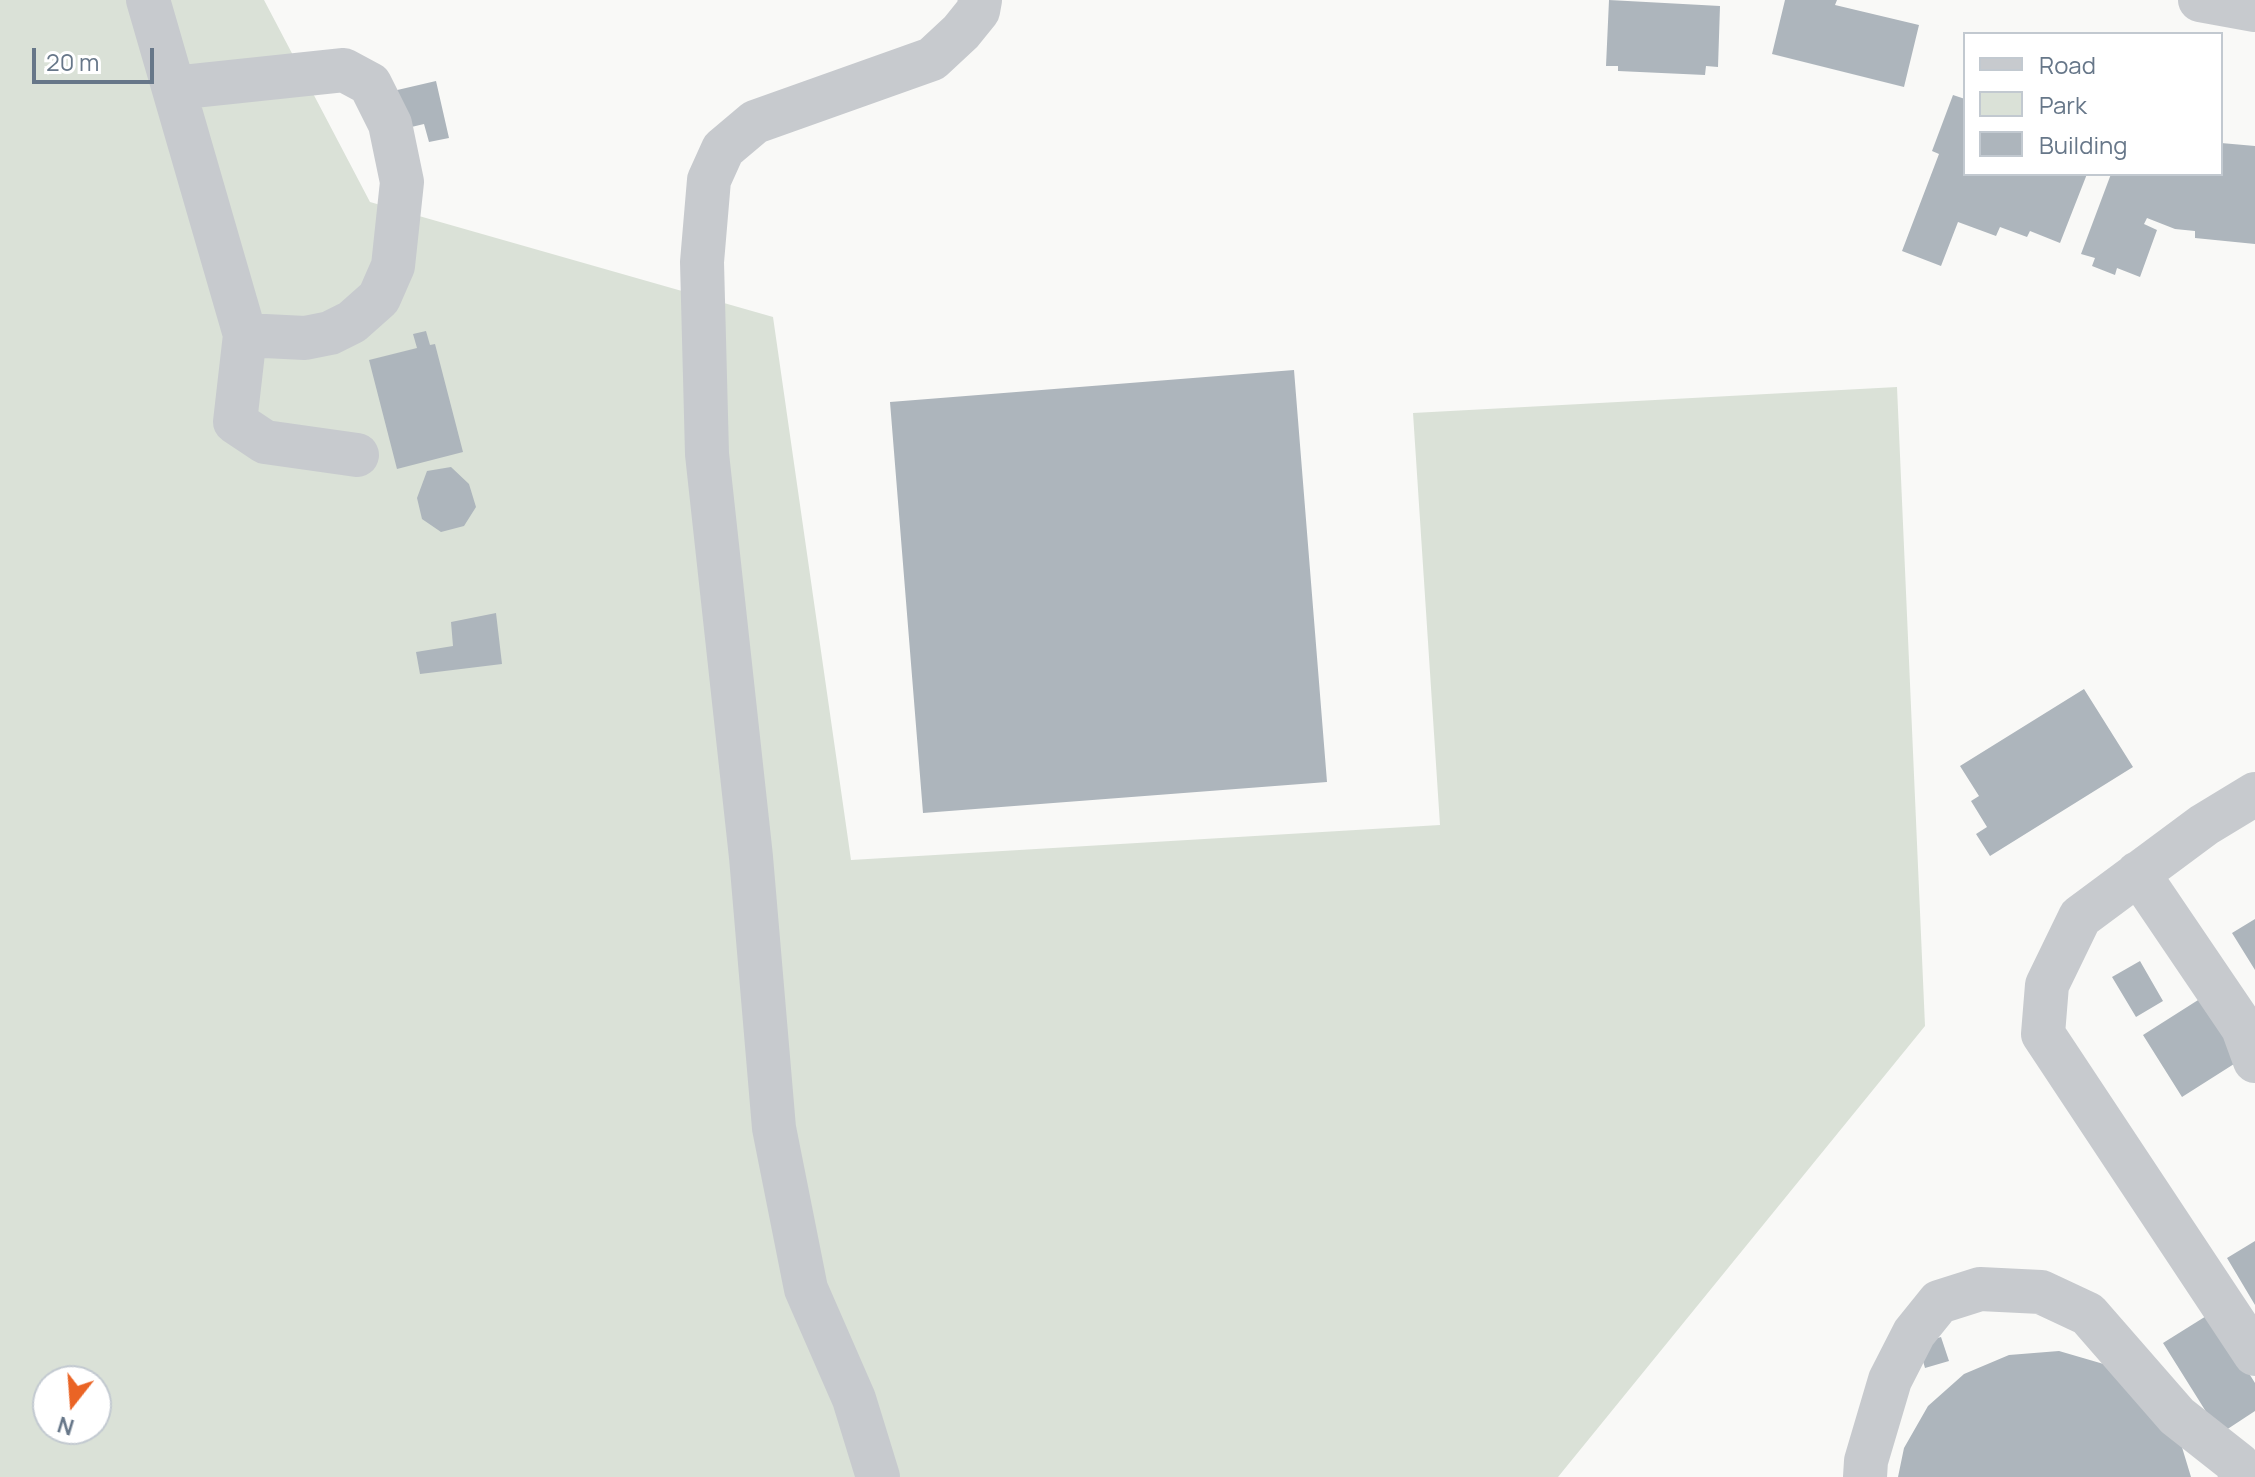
<!DOCTYPE html>
<html>
<head>
<meta charset="utf-8">
<style>
  body { margin:0 }
  #map { position:relative; width:2255px; height:1477px; overflow:hidden; background:#f9f9f7; font-family:Manrope,sans-serif }
  canvas { display:block }
  .legend { position:absolute; left:1963px; top:32px; width:260px; height:144px; box-sizing:border-box; background:#fff; border:2px solid #c2c9d0; margin:0; padding:10px 14px; list-style:none; font-size:24px; color:#677789 }
  .legend li { display:flex; align-items:center; gap:16px; height:40px }
  .legend b { width:40px; border:2px solid #c2c9d0 }
  .north { position:absolute; left:32px; top:1365px; width:80px; height:80px; box-sizing:border-box; background:#fff; border:2px solid #c2c9d0; border-radius:50%; rotate:197deg; font-size:22px; font-weight:700; line-height:32px; text-align:center; color:#677789 }
  .north::after { content:''; display:block; margin:auto; width:28px; height:36px; background:#ea6425; clip-path:polygon(50% 0,100% 100%,50% 72%,0 100%) }
  .scale { position:absolute; left:32px; top:48px; width:122px; height:36px; box-sizing:border-box; border:4px solid #677789; border-top:0; padding-left:10px; font-size:24px; line-height:28px; white-space:nowrap; color:#677789; -webkit-text-stroke:6px #fff; paint-order:stroke }
</style>
</head>
<body>
<div id="map">
<canvas width="2255" height="1477"></canvas>
<ul class="legend">
<li><b style="height:10px;background:#c7cace"></b>Road</li>
<li><b style="height:22px;background:#dae1d7"></b>Park</li>
<li><b style="height:22px;background:#adb5bc"></b>Building</li>
</ul>
<div class="north">N</div>
<div class="scale">20 m</div>
</div>
<script>
const c = document.querySelector('canvas').getContext('2d');
c.lineJoin = 'round';
function paint(path, color) {
  c.fillStyle = color;
  c.fill(path, 'evenodd');
}
function poly(rows) {
  const path = new Path2D();
  for (const r of rows) {
    path.moveTo(r[0], r[1]);
    for (let i = 2; i < r.length; i += 2) path.lineTo(r[i], r[i + 1]);
  }
  return path;
}
function strokePath(path, color, width, dash) {
  c.strokeStyle = color;
  c.lineWidth = width;
  c.lineCap = dash ? 'butt' : 'round';
  c.setLineDash(dash || []);
  c.stroke(path);
}
const green = poly([
  [0,0,264,0,370,202,773,317,851,860,1440,825,1413,413,1897,387,1925,1026,1558,1477,0,1477],
  [48,1381,96,1381,96,1429,48,1429]
]);
const building = poly([
  [1609,0,1720,6,1718,67,1706,66,1705,75,1618,71,1618,66,1606,66],
  [1785,0,1837,0,1835,5,1919,25,1904,87,1772,54],
  [436,81,449,138,429,142,424,124,403,129,393,91],
  [1953,95,1965,99,1965,174,2087,174,2060,243,2030,231,2027,237,2000,227,1996,236,1958,222,1941,266,1902,251,1939,154,1932,151],
  [2221,143,2255,146,2255,244,2195,238,2195,231,2175,229,2147,218,2144,224,2157,230,2140,277,2117,268,2115,275,2092,266,2095,258,2081,254,2111,174,2221,174],
  [426,331,430,345,435,344,463,452,397,469,369,360,417,348,413,334],
  [1294,370,1327,782,923,813,890,402],
  [451,467,469,484,476,507,464,526,441,532,422,519,417,498,427,471],
  [496,613,502,664,420,674,416,652,453,646,451,622],
  [2084,689,2133,767,1990,856,1976,834,1987,827,1971,801,1979,796,1960,766],
  [2255,919,2255,970,2232,933],
  [2140,961,2163,1001,2136,1017,2112,977],
  [2206,995,2245,1057,2182,1097,2143,1035],
  [2255,1241,2255,1305,2227,1258],
  [2211,1313,2255,1383,2255,1411,2220,1434,2163,1343],
  [1941,1337,1949,1361,1925,1368,1918,1344],
  [2059,1351,2107,1365,2178,1434,2191,1477,1898,1477,1904,1448,1928,1406,1964,1374,2009,1355]
]);
const minor = poly([
  [148,0,245,335,235,422,265,442,357,455],
  [2200,0,2255,10],
  [174,88,344,70,370,84,390,124,402,182,393,266,379,298,352,322,330,333,305,338,245,335],
  [2255,794,2204,825,2080,917,2047,985,2043,1034,2255,1354],
  [2138,873,2243,1028,2255,1061],
  [878,1477,854,1399,806,1289,774,1128,751,857,707,454,702,262,709,180,723,149,755,122,932,59,961,32,978,11,980,0],
  [1865,1477,1866,1461,1890,1380,1914,1333,1939,1302,1980,1289,2041,1292,2088,1314,2177,1416,2238,1464,2240,1477]
]);
paint(green, '#dae1d7');
paint(building, '#adb5bc');
strokePath(minor, '#c7cace', 44);
</script>
</body>
</html>
